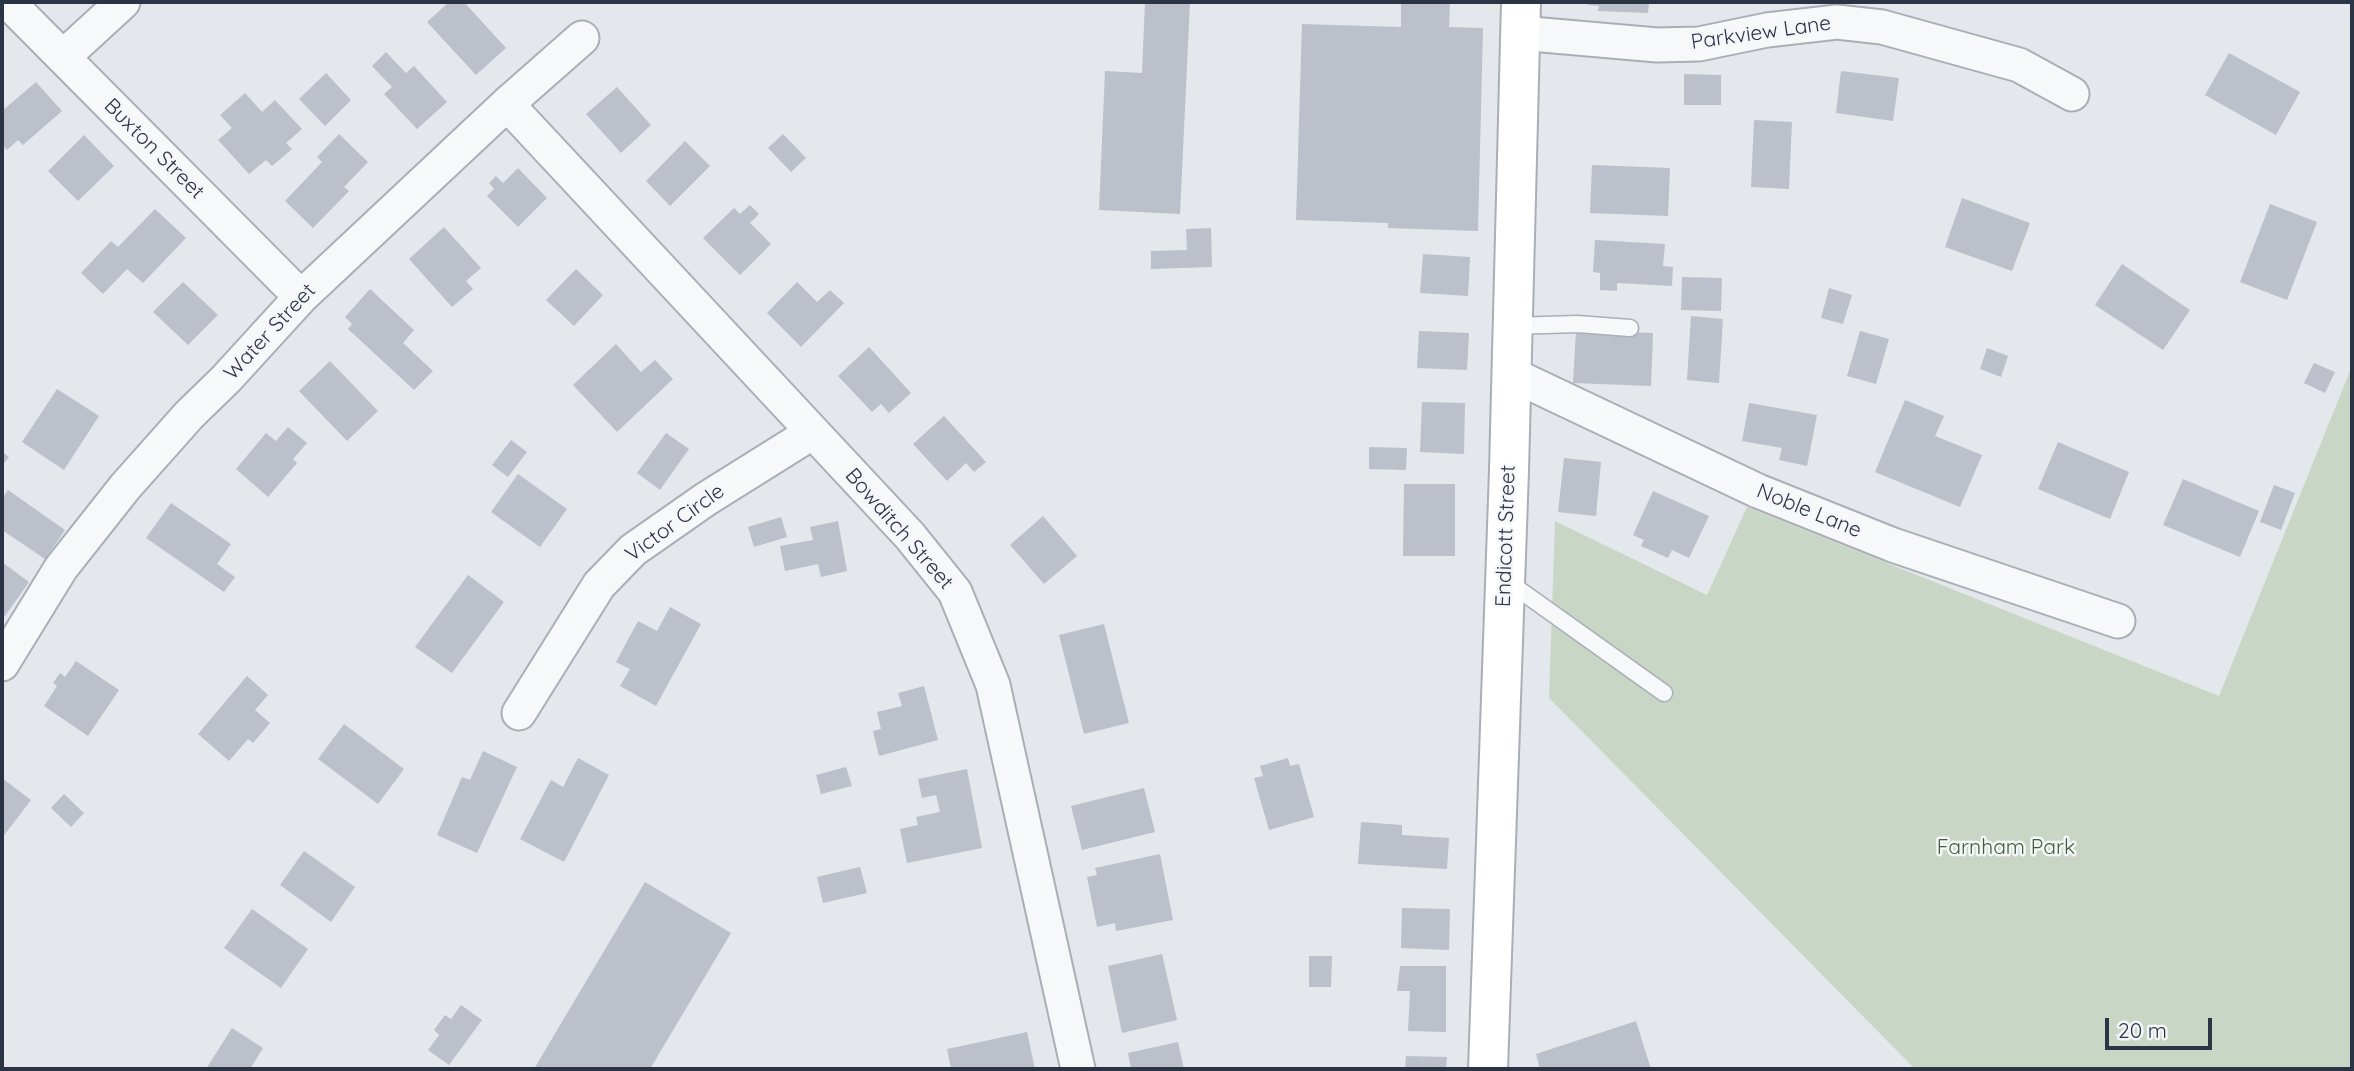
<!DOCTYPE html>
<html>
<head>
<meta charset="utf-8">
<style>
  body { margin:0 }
  #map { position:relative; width:2354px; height:1071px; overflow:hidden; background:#e4e7ec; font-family:Quicksand,sans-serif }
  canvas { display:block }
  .frame { position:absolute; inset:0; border:4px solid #2b3445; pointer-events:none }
  .scale { position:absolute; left:2105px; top:1018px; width:107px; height:32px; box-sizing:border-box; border:4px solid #2b3445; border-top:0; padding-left:9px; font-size:21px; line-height:24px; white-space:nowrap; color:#2b3445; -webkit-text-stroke:5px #f4f6f9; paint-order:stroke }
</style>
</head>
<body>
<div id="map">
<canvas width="2354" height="1071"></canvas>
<div class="frame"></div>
<div class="scale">20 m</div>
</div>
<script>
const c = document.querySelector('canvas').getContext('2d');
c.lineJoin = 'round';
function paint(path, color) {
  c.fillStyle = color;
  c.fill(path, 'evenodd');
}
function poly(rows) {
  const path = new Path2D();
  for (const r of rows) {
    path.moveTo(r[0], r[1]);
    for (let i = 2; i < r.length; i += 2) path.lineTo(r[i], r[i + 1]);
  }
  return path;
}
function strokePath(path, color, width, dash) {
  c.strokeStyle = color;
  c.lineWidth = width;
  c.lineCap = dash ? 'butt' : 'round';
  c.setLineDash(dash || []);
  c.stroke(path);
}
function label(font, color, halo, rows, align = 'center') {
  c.font = font + ' Quicksand,sans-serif';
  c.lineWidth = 5;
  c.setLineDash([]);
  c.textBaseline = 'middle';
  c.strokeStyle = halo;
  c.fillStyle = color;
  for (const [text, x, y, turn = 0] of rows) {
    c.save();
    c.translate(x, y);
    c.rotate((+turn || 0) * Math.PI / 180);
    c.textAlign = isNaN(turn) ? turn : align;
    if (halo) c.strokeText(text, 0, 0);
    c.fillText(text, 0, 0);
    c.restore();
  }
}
const green = poly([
  [2352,366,2352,1069,1915,1069,1549,698,1555,521,1707,595,1747,507,2219,696]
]);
const building = poly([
  [449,2,464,2,506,48,476,75,427,22],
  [1145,2,1190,2,1180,214,1099,210,1105,71,1142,73],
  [1401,2,1450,2,1449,27,1483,28,1478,231,1388,228,1388,223,1296,220,1302,24,1401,27],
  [1588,2,1649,2,1648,13,1598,11,1599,6,1588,5],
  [386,52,406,73,414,66,447,102,417,129,384,94,392,87,372,66],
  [2229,53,2300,92,2276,135,2205,95],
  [1841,71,1899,78,1893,121,1836,113],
  [326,73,351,100,325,126,299,99],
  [1684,74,1721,75,1721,105,1684,105],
  [36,82,62,111,23,145,18,140,7,150,2,144,2,111],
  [617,87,651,125,621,153,586,114],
  [245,93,262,112,275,100,302,129,286,143,292,149,272,166,266,160,249,174,218,140,232,128,220,115],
  [1754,120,1792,122,1789,189,1751,187],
  [339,134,368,162,344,187,349,191,313,228,285,201,322,162,317,157],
  [783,134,806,158,791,172,768,148],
  [84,135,114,166,78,201,48,171],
  [685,141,710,166,670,206,646,181],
  [1592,165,1670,168,1668,216,1590,213],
  [518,168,547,198,518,227,487,196,494,189,489,183,496,176,503,183],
  [1962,198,2030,223,2012,271,1945,247],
  [2270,204,2317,222,2287,300,2240,282],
  [750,205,759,214,750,223,771,244,740,275,703,238,734,208,740,214],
  [155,209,186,238,143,283,127,269,103,294,81,273,111,241,118,247],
  [444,227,481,268,466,281,473,289,452,307,409,259],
  [1211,228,1212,267,1151,269,1151,251,1187,250,1186,229],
  [1595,240,1665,244,1663,266,1673,267,1672,286,1617,283,1617,291,1600,290,1600,273,1593,272],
  [1423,254,1470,257,1468,296,1420,293],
  [2122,264,2190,310,2163,350,2095,305],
  [576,269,603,295,574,326,546,300],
  [1682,277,1722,278,1721,311,1681,310],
  [183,282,218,315,188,345,153,312],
  [797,282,817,302,830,290,844,303,801,347,767,313],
  [1829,288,1852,295,1843,324,1821,318],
  [370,289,414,330,403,343,433,371,414,390,348,329,352,324,345,317],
  [1691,316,1723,319,1719,383,1687,380],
  [1576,330,1653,333,1651,386,1573,383],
  [1419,331,1469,333,1467,370,1417,368],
  [1860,331,1889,339,1876,384,1847,376],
  [616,344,641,372,655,360,673,379,617,432,573,385],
  [869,347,911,393,889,413,881,404,872,412,838,376],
  [1987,348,2008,356,2001,377,1980,369],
  [330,361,378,411,347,441,299,391],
  [2314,363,2335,372,2325,393,2304,383],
  [57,389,99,416,64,470,22,442],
  [1905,400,1944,416,1935,436,1982,455,1960,507,1875,472],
  [1422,402,1465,403,1464,454,1420,452],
  [1749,403,1817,415,1807,466,1779,460,1782,448,1742,441],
  [944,416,986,462,974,472,966,463,947,481,913,444],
  [288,427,307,443,293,459,297,463,268,497,236,469,266,433,276,441],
  [666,433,689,449,660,490,637,473],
  [511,440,527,452,508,477,492,465],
  [2058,442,2129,472,2110,519,2038,489],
  [1369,447,1407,448,1406,470,1369,469],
  [2,452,9,457,2,466],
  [1564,458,1601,462,1596,516,1558,512],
  [518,474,567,509,540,547,491,512],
  [2183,479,2259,511,2240,557,2163,525],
  [1404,484,1455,484,1455,556,1403,556],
  [2274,485,2295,493,2281,530,2260,522],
  [8,490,65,530,45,559,2,530,2,499],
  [1653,491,1709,516,1689,558,1672,550,1668,558,1641,546,1644,540,1633,535],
  [171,503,231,544,217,564,235,577,224,592,146,538],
  [1043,516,1077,556,1044,584,1010,545],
  [781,517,787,537,754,547,748,527],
  [838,521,847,571,821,577,818,564,785,571,780,546,813,540,810,527],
  [2,562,29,582,5,616,2,614],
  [468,575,504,602,452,673,415,647],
  [670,607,701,624,656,706,620,686,630,669,616,662,638,621,657,631],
  [1104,624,1129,723,1084,734,1059,635],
  [76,661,119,690,88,736,44,706,57,686,53,683,60,673,65,677],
  [247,676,268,695,255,710,270,723,253,743,248,739,229,761,198,734],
  [924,686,938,740,879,756,873,731,881,729,877,712,902,706,898,693],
  [344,724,404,769,378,804,318,759],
  [483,751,517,767,477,853,437,835,462,777,470,780],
  [578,758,609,775,564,862,520,839,551,780,563,787],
  [1288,758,1290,766,1299,764,1314,817,1269,830,1254,778,1263,776,1260,766],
  [846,767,852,786,821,794,816,775],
  [967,769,982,848,907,863,900,829,918,825,916,817,940,812,936,795,922,798,918,779],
  [2,778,31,800,2,838],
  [1144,788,1155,832,1082,850,1071,806],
  [64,794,84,813,71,827,51,808],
  [1361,822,1402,825,1402,835,1449,838,1447,869,1358,864],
  [304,851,355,887,331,922,280,885],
  [1160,854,1173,920,1116,931,1115,923,1097,927,1087,877,1097,875,1095,868],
  [860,867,867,893,823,903,817,877],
  [645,882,731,933,650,1069,534,1069],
  [1402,908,1450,909,1449,950,1401,948],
  [252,909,308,949,281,988,224,948],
  [1162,954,1177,1020,1122,1033,1108,966],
  [1309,956,1332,956,1331,987,1309,987],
  [1400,966,1446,966,1446,1032,1408,1031,1410,991,1397,991],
  [461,1005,482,1020,449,1065,428,1050,439,1035,434,1030,445,1015,451,1019],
  [1636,1021,1651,1069,1540,1069,1536,1054],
  [232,1028,263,1048,250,1069,206,1069],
  [1027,1032,1035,1069,951,1069,947,1049],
  [1178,1042,1184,1069,1131,1069,1128,1053],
  [1406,1056,1447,1057,1446,1069,1405,1069]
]);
const lane = poly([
  [1512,326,1577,324,1630,328],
  [1507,581,1664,693]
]);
const street = poly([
  [8,2,301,297],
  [1520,33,1657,45,1699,44,1767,30,1837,22,1882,27,2019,65,2072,94],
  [63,57,123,2],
  [507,104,910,536,955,592,993,685,1078,1069],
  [1511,374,1758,491,1893,545,2118,621],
  [2,664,61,568,125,487,189,415,226,379,301,297,507,104,582,38],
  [519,713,599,585,633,550,706,499,813,432]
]);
const secondary = poly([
  [1488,1069,1509,470,1521,2]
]);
const streetNames = [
  ["Parkview Lane",1761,33,-8],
  ["Buxton Street",154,149,45],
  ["Water Street",270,332,-47],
  ["Noble Lane",1809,511,22],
  ["Victor Circle",675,523,-36],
  ["Bowditch Street",899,529,49],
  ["Endicott Street",1506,536,-88]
];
const parkNames = [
  ["Farnham Park",2006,848]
];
paint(green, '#c9d6c5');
paint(building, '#bbc0ca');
strokePath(lane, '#a9aeb7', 19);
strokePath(street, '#a9aeb7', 37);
strokePath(secondary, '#a9aeb7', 42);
strokePath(lane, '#f7f8fa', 16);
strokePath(street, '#f7f8fa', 33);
strokePath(secondary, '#fff', 38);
label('21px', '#2b3445', '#f4f6f9', streetNames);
label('21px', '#3f6138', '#f4f6f9', parkNames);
</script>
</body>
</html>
